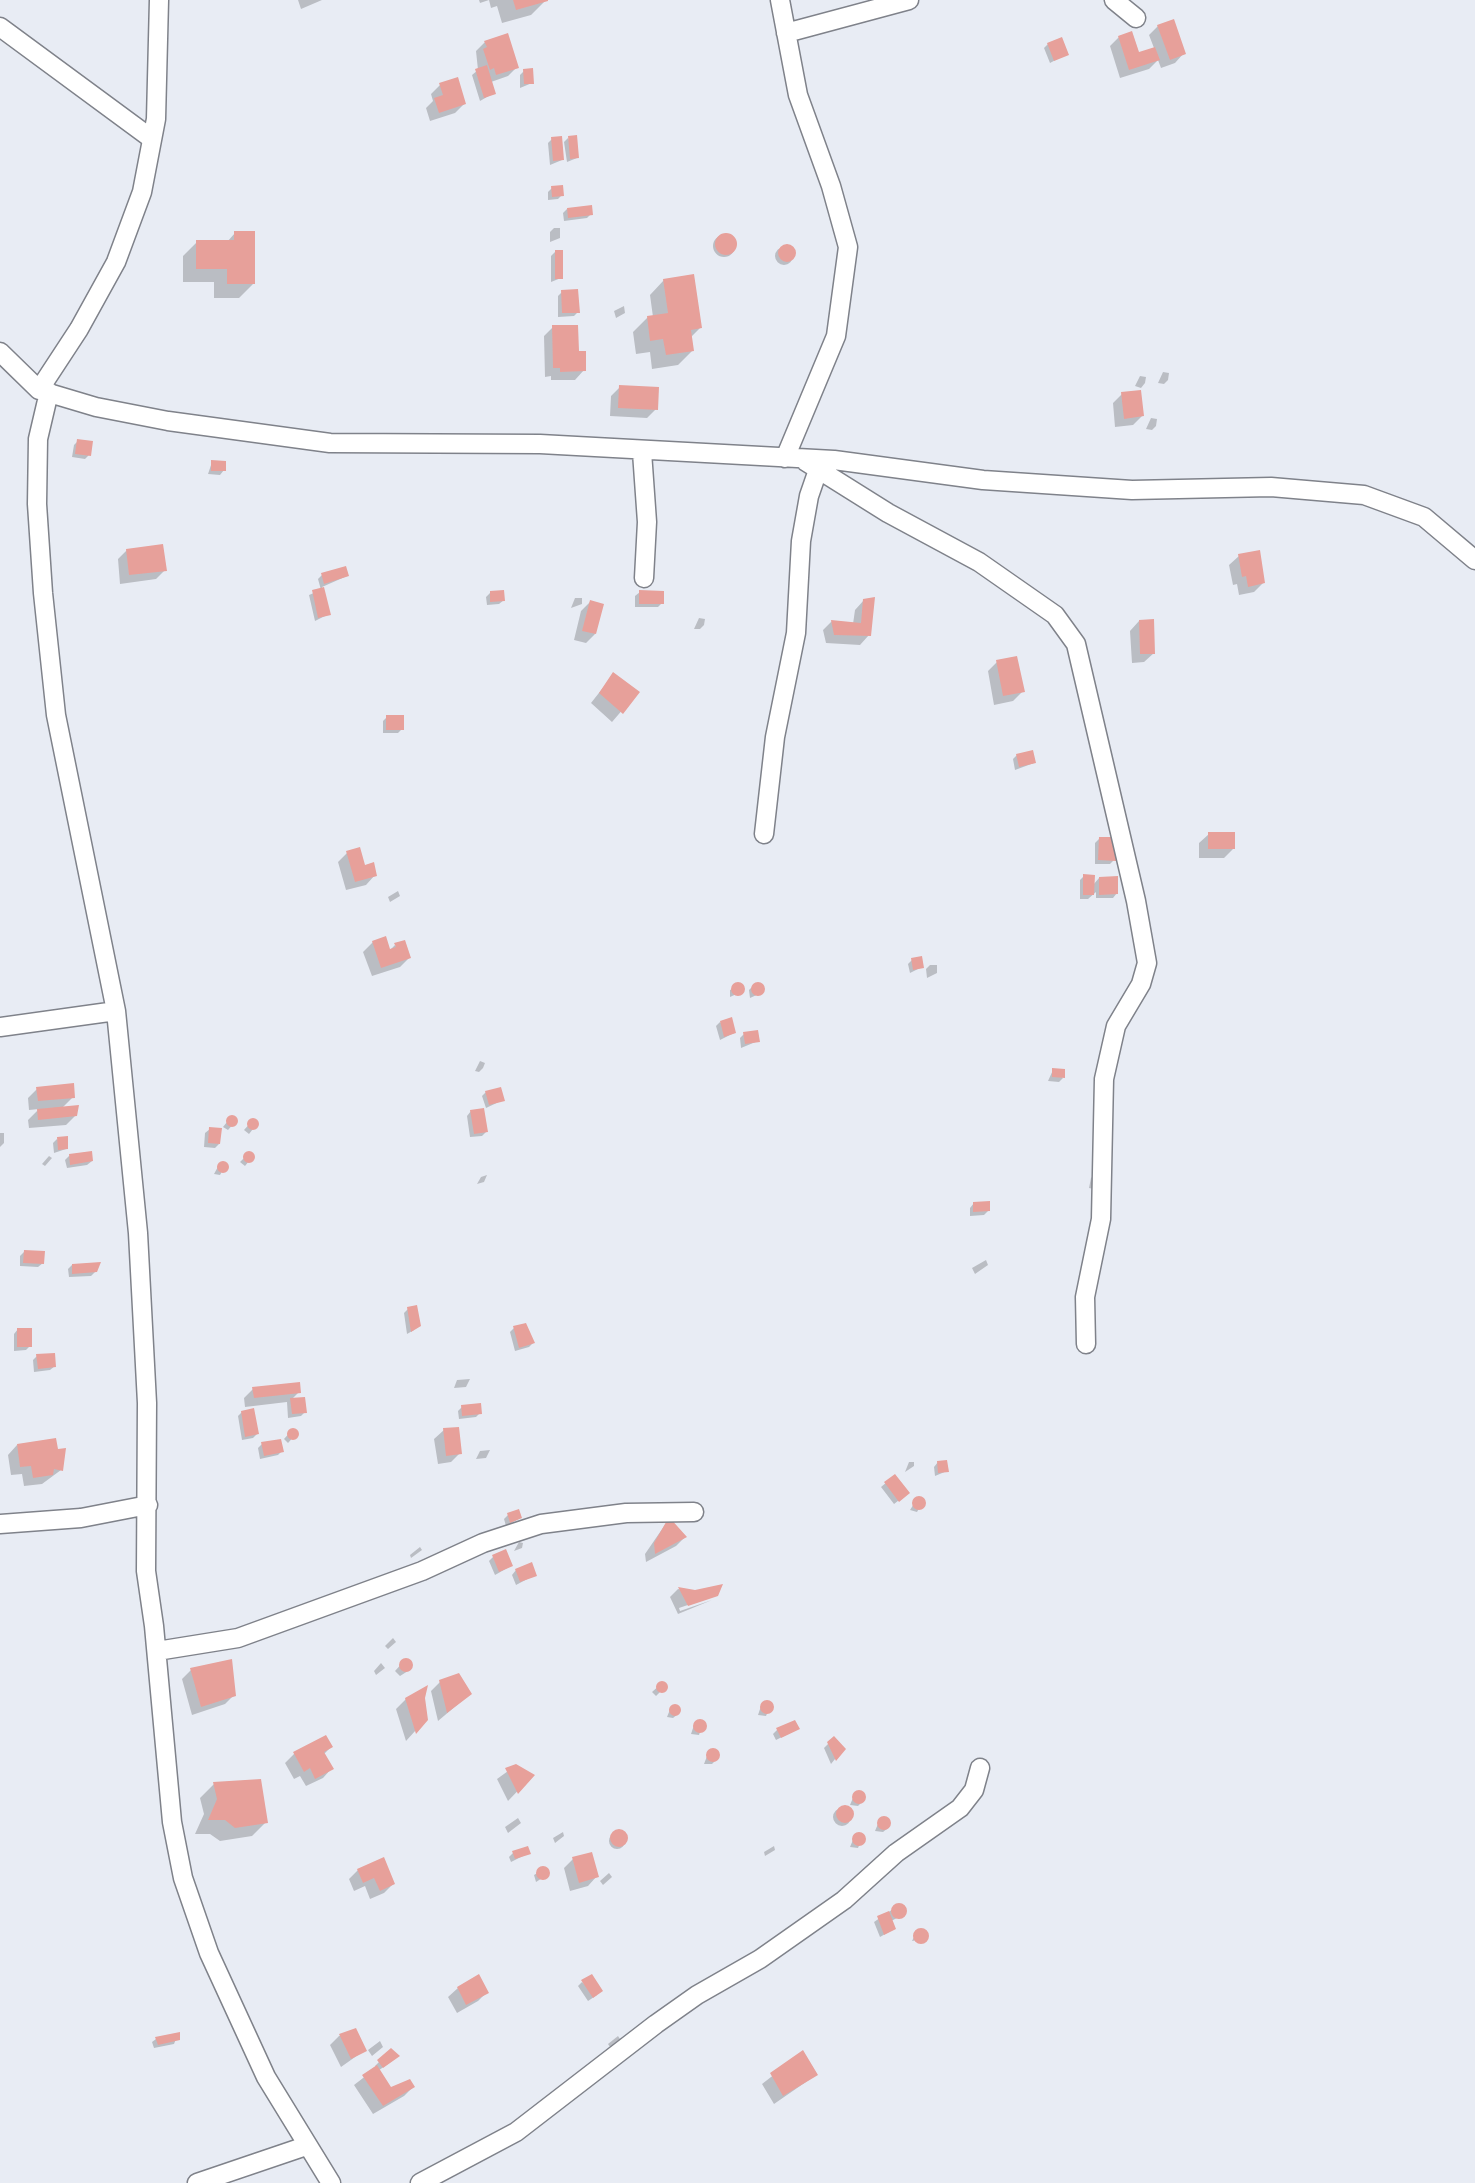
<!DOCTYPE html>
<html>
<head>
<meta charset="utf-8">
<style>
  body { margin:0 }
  canvas { display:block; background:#e8ecf4 }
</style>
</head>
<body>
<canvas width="1475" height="2183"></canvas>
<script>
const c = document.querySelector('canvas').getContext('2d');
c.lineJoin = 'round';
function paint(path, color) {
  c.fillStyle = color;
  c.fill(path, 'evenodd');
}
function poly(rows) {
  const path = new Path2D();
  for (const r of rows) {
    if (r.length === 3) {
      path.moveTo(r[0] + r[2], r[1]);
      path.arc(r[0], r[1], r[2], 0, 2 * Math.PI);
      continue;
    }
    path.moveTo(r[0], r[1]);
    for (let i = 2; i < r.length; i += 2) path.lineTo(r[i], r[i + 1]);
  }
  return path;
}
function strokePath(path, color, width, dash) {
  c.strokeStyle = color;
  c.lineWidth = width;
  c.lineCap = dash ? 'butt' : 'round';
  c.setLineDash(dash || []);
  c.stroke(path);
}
const shadow = poly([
  [298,0,322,0,301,9],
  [479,0,546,0,531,15,502,23,497,6,491,8,489,0,480,3],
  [1158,26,1184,53,1175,63,1161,68,1158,60,1149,69,1120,78,1110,46,1119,37,1138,54,1154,48,1149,35],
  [485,42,517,67,508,76,491,82,494,93,480,101,472,75,478,70,476,51],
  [1048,44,1067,54,1050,63,1044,48],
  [524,71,532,83,520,88,520,75],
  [440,85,464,104,455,113,430,121,426,108,433,101,431,94],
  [568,138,577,158,567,162,564,142],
  [552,139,562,160,550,165,548,143],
  [552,188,562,195,558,199,548,200,548,192],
  [567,209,591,214,587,218,564,221,563,213],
  [554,228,560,228,560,238,550,242,550,232],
  [235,233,253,284,239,298,214,298,214,282,183,282,183,256,197,242,227,242],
  [724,246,11],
  [784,256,9],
  [555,252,561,278,551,282,551,256],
  [664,280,700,328,690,338,692,351,678,365,652,369,650,352,636,354,633,332,648,317,653,317,650,295],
  [562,292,578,312,574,316,558,317,558,296],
  [624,306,625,313,616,318,614,311],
  [553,327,577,352,584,370,575,380,551,380,551,376,545,377,544,336],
  [1163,372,1169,373,1168,380,1164,384,1158,383],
  [1140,376,1146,377,1145,383,1141,388,1135,386],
  [620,387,656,409,647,418,610,416,611,396],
  [1122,394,1142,416,1133,425,1115,427,1113,403],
  [1151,418,1157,419,1156,426,1152,430,1146,429],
  [78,441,89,455,85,459,72,457,74,445],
  [212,462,224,470,220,475,208,474],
  [127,550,165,570,156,579,120,584,118,559],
  [1239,556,1263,583,1254,592,1239,595,1237,584,1233,585,1229,565],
  [322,575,347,576,322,587,329,614,315,621,309,595,321,590,318,579],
  [491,592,504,600,499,604,487,605,486,597],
  [640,592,662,603,658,607,635,607,635,596],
  [575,598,582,598,582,604,571,608],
  [864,600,869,635,860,645,826,643,823,630,832,621,853,624,855,610],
  [590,602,595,634,586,643,574,640,581,611],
  [699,618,705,619,704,625,700,629,694,629],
  [1139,621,1154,653,1144,662,1132,663,1130,631],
  [997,662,1023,691,1013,701,994,705,988,671],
  [613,675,637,693,612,722,591,703],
  [387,717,402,729,398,733,383,733,383,721],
  [1017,755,1034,763,1015,770,1013,759],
  [1209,834,1233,849,1224,858,1199,858,1199,843],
  [1099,839,1114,860,1110,864,1095,864,1095,843],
  [347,853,375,875,366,885,346,890,338,862],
  [1084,876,1093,885,1099,878,1117,893,1113,898,1096,898,1096,892,1088,899,1080,899,1080,880],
  [398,891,400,896,390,902,388,897],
  [373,942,389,951,395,945,409,958,400,967,372,976,363,952],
  [912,960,922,967,910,973,908,964],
  [930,965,937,965,937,973,927,978,926,969],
  [741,985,741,992,730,997,730,990],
  [753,986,761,986,761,993,750,998,749,990],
  [720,1022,734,1033,720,1040,716,1026],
  [744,1034,758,1041,741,1048,740,1038],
  [480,1061,485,1063,483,1068,479,1072,475,1071],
  [1053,1070,1063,1078,1059,1082,1048,1081],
  [37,1089,73,1097,62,1108,75,1116,66,1125,29,1128,28,1120,39,1109,29,1110,28,1098],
  [486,1092,503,1100,486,1108,482,1096],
  [471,1111,486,1132,482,1136,470,1137,467,1116],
  [231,1117,236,1121,228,1130,223,1127],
  [253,1120,257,1124,249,1134,244,1130],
  [210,1129,219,1144,215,1148,204,1147,205,1133],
  [0,1133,4,1133,4,1143,0,1147],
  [57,1139,66,1149,54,1153,53,1143],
  [249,1153,253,1156,245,1166,240,1162],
  [49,1156,52,1158,45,1166,42,1164],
  [69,1156,92,1161,87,1165,67,1168,65,1160],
  [220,1163,226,1165,220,1175,214,1174],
  [1095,1174,1094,1189,1089,1188,1091,1178],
  [487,1175,484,1182,477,1184,481,1177],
  [974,1203,988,1211,984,1215,970,1216,970,1208],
  [24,1252,43,1263,38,1267,20,1266,20,1256],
  [986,1260,988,1265,975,1274,972,1268],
  [72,1265,96,1271,91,1276,69,1277,68,1269],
  [408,1309,414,1330,407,1334,404,1313],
  [514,1328,533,1343,529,1347,515,1351,510,1332],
  [18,1329,30,1346,26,1350,14,1351,14,1334],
  [37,1356,55,1366,50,1370,34,1372,33,1360],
  [470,1379,466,1387,454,1388,457,1380],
  [253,1389,299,1392,291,1400,305,1412,301,1416,288,1418,287,1402,245,1407,244,1398],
  [462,1407,480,1413,476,1417,459,1419,458,1411],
  [242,1412,257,1434,253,1438,242,1440,238,1416],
  [292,1430,297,1433,288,1443,284,1439],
  [444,1430,460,1453,451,1462,438,1464,434,1439],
  [262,1444,282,1451,278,1455,260,1459,258,1448],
  [17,1445,61,1470,42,1484,24,1486,22,1474,11,1475,8,1455],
  [490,1450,486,1458,476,1459,480,1451],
  [909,1462,914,1462,914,1466,905,1472],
  [938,1462,947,1471,935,1476,934,1467],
  [894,1476,903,1497,894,1504,881,1487],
  [917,1499,923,1501,917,1512,910,1510],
  [508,1515,520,1518,506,1526,504,1519],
  [669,1519,685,1537,676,1546,646,1562,645,1554],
  [519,1542,523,1543,522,1548,514,1551],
  [420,1547,422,1550,411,1558,410,1555],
  [493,1557,511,1566,495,1575,489,1561],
  [516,1570,535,1575,516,1585,512,1575],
  [678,1589,695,1592,717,1595,679,1608,680,1611,712,1600,678,1614,670,1597],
  [393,1638,396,1642,388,1649,385,1646],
  [405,1660,411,1664,408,1671,400,1676,395,1671],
  [381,1663,385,1668,376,1675,374,1671],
  [191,1670,234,1695,225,1704,192,1715,182,1679],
  [440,1682,470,1694,438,1721,431,1691],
  [662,1683,665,1687,656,1696,652,1692],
  [424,1698,426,1719,406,1741,396,1709,406,1699],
  [762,1703,771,1704,766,1716,758,1715],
  [671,1707,678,1707,678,1714,673,1718,667,1717],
  [695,1722,703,1723,699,1735,691,1734],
  [798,1729,776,1740,773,1734,777,1730],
  [828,1744,843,1749,831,1764,824,1748],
  [331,1747,324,1754,332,1768,323,1778,306,1786,300,1776,294,1779,285,1763,294,1754],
  [709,1751,717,1752,716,1760,712,1764,704,1764],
  [515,1766,532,1776,508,1801,497,1779],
  [214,1784,266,1822,252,1836,220,1841,210,1834,195,1834,204,1814,200,1798],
  [855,1793,863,1793,862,1802,858,1806,850,1805],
  [842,1817,9],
  [518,1818,521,1823,508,1833,505,1827],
  [880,1819,888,1820,888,1828,883,1832,875,1831],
  [563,1832,564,1836,555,1843,553,1838],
  [617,1841,8],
  [855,1835,863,1836,858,1848,850,1847],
  [774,1846,775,1850,765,1856,764,1852],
  [513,1853,529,1853,511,1862,509,1857],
  [573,1859,597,1876,588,1886,570,1891,564,1868],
  [546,1868,547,1875,536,1882,534,1875],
  [358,1870,393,1884,384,1893,370,1899,365,1886,354,1891,349,1879],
  [609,1873,612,1877,603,1885,600,1881],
  [902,1907,903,1915,891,1921,894,1929,880,1937,874,1922,893,1909],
  [924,1932,923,1942,923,1939,912,1941,916,1933],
  [582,1982,597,1995,588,2001,578,1986],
  [458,1988,487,1992,478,2001,457,2013,448,1997],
  [355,2031,365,2050,341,2067,330,2045,339,2036],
  [178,2034,174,2044,154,2048,152,2042,156,2039],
  [618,2036,620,2039,610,2047,608,2044],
  [380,2041,383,2047,372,2056,368,2050],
  [391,2050,393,2060,378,2071,391,2089,413,2087,404,2096,373,2114,354,2085,376,2068,375,2066],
  [802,2053,816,2075,774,2104,762,2084]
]);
const building = poly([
  [513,0,548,0,548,1,516,10],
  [1174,19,1186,54,1170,60,1157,25],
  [1132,31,1139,52,1155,47,1160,60,1129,70,1118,36],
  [508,33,519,68,496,75,494,68,490,70,483,49,487,47,484,41],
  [1062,37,1069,55,1054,61,1047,43],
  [487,65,496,94,484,98,475,69],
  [533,68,534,84,524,84,523,69],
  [458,77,466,104,439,113,434,98,443,95,439,83],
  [577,135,579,158,570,159,568,136],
  [562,136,564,160,553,161,551,137],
  [563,185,564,196,552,197,551,186],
  [592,205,593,215,568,218,567,208],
  [234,231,255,231,255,284,227,284,227,269,196,269,196,240,234,240],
  [726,244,11],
  [787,253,9],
  [555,250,563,250,563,279,555,279],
  [694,274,702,328,691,330,694,351,666,355,663,339,650,341,647,316,668,313,663,279],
  [578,289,580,313,562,313,561,290],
  [552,325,578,325,579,351,586,351,586,371,560,372,560,368,553,368],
  [619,385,659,387,658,410,618,408],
  [1141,390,1144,416,1124,419,1121,392],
  [77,439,93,441,91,456,75,454],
  [211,460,226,461,226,471,211,471],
  [163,544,167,571,129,575,126,549],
  [1260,550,1265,583,1248,587,1246,576,1242,577,1238,554],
  [346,566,349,576,324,584,321,573],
  [324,587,331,615,318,618,312,590],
  [504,590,505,601,490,602,490,591],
  [639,590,664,591,664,604,639,604],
  [875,597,871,636,834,635,831,620,861,623,863,599],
  [590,600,604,604,596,634,582,631],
  [1154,619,1155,654,1140,654,1139,620],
  [1017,656,1025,692,1003,696,996,660],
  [613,672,640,692,623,714,599,693],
  [386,715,404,715,404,730,386,730],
  [1033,750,1036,763,1019,767,1016,754],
  [1208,832,1235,832,1235,849,1208,849],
  [1099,837,1116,837,1116,861,1098,860],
  [360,847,365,865,374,862,377,876,355,882,346,851],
  [1083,874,1095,875,1094,895,1083,895],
  [1118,876,1118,894,1099,895,1099,877],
  [386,936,390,949,396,947,394,943,405,940,411,958,381,968,372,941],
  [922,956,924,968,913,970,911,958],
  [758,989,7],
  [738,989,7],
  [732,1017,736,1033,724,1037,720,1021],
  [758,1030,760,1042,745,1044,743,1032],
  [1052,1068,1065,1069,1065,1078,1052,1077],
  [74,1083,75,1098,38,1101,36,1087],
  [501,1087,505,1101,489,1105,485,1091],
  [79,1105,77,1116,38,1120,37,1109],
  [484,1108,488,1132,474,1134,470,1110],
  [232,1121,6],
  [253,1124,6],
  [209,1127,222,1128,220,1144,208,1143],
  [68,1136,68,1149,58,1150,57,1137],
  [249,1157,6],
  [92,1151,93,1161,70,1165,69,1154],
  [223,1167,6],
  [990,1201,990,1211,973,1212,973,1202],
  [24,1250,45,1251,44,1264,23,1263],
  [101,1262,97,1272,72,1274,72,1264],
  [417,1305,421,1326,411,1332,407,1307],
  [526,1323,535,1343,519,1348,513,1326],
  [17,1328,32,1328,32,1347,17,1347],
  [55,1353,56,1367,38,1369,36,1354],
  [300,1382,301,1393,254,1398,252,1387],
  [305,1397,307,1413,292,1414,290,1398],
  [481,1403,482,1414,462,1416,461,1405],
  [254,1408,259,1434,245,1437,241,1411],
  [459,1427,462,1454,446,1456,443,1428],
  [293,1434,6],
  [56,1438,58,1449,66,1448,63,1471,54,1469,53,1475,33,1478,31,1466,20,1467,17,1444],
  [281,1439,284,1452,264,1456,261,1442],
  [947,1460,949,1472,938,1473,937,1461],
  [895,1474,910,1493,899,1502,884,1482],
  [919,1503,7],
  [519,1509,522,1518,510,1523,507,1513],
  [669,1517,687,1537,655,1554,654,1543],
  [506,1549,513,1566,499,1572,492,1555],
  [532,1562,537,1576,520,1582,515,1569],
  [723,1584,718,1596,688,1606,678,1587,695,1590],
  [406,1665,7],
  [232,1659,236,1696,201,1707,190,1668],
  [459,1673,472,1694,447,1713,439,1680],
  [662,1687,6],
  [428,1685,425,1698,428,1720,416,1734,405,1698],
  [767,1707,7],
  [675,1710,6],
  [700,1726,7],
  [795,1720,800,1729,781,1738,776,1728],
  [326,1735,333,1747,324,1752,334,1769,315,1779,310,1768,304,1772,293,1752],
  [834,1736,846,1749,836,1761,827,1742],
  [713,1755,7],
  [516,1764,535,1775,518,1794,505,1768],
  [261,1779,268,1823,235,1828,225,1820,208,1820,217,1799,213,1782],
  [859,1797,7],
  [845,1814,9],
  [884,1823,7],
  [619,1838,9],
  [859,1839,7],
  [528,1846,531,1854,515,1859,512,1851],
  [592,1852,599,1877,579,1883,572,1857],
  [384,1857,395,1884,380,1891,374,1878,363,1883,357,1869],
  [543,1873,7],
  [899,1911,8],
  [889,1911,896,1929,884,1935,877,1916],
  [921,1936,8],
  [479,1974,489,1993,466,2005,457,1987],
  [592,1974,603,1991,593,1998,581,1980],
  [356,2028,367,2051,351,2059,339,2034],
  [180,2032,180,2040,158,2045,155,2037],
  [391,2048,400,2056,383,2068,377,2060],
  [803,2050,818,2075,783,2096,770,2073],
  [377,2065,391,2087,410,2079,415,2087,383,2106,362,2075]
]);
const minor = poly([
  [780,0,798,95,831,186,848,247,836,336,785,458],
  [1114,0,1136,18],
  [0,27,152,139],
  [786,33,909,0],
  [0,352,39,390,96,407,168,421,330,443,540,444,834,460,983,480,1132,490,1271,487,1364,495,1424,517,1475,560],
  [39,390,79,329,116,262,142,192,156,119,159,0],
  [49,392,38,439,37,504,43,593,56,715,116,1011,138,1233,147,1403,146,1571,154,1626,172,1822,183,1878,209,1953,266,2077,331,2183],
  [642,452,647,522,644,578],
  [805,461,888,513,979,562,1055,615,1076,644,1136,901,1147,963,1141,984,1116,1026,1104,1079,1101,1219,1085,1297,1086,1344],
  [764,834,775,737,796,633,801,541,809,496,818,470],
  [0,1027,116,1011],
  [0,1524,81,1518,148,1505],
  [157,1651,238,1638,422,1571,483,1543,541,1524,626,1513,694,1512],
  [197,2183,306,2146],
  [420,2183,516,2132,656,2024,697,1995,760,1959,844,1900,896,1853,960,1808,974,1790,980,1768]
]);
paint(shadow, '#0003');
paint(building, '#e7a09a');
strokePath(minor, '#7f828a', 21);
strokePath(minor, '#fff', 18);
</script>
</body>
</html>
